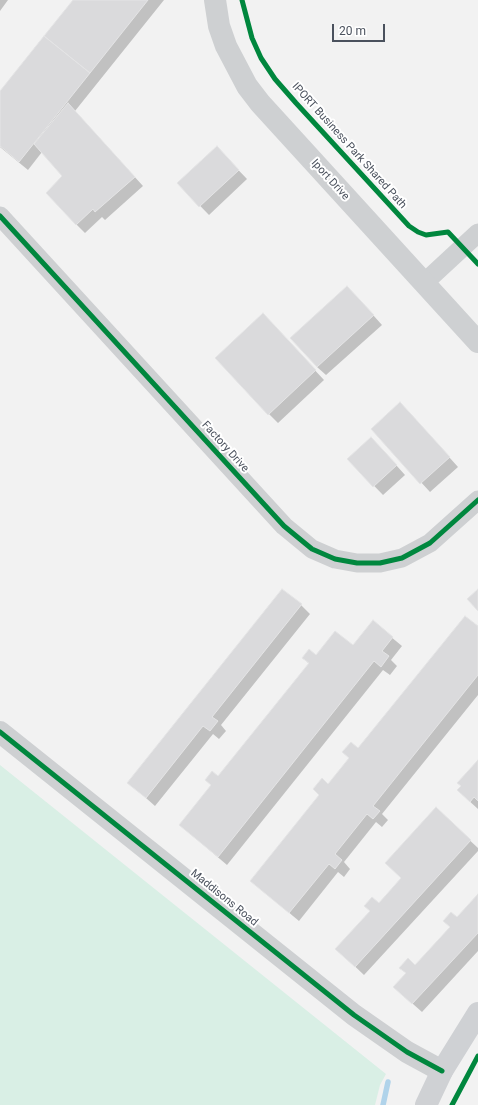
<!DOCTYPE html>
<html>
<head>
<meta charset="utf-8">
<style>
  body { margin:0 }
  #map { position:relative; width:478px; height:1105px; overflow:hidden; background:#f2f2f2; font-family:Roboto,sans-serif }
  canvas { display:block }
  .scale { position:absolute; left:332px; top:24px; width:53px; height:18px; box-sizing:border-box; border:2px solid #4a515d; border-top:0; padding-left:5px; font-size:12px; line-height:14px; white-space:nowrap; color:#4a515d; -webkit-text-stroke:3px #fff; paint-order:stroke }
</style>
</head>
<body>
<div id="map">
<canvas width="478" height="1105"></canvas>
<div class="scale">20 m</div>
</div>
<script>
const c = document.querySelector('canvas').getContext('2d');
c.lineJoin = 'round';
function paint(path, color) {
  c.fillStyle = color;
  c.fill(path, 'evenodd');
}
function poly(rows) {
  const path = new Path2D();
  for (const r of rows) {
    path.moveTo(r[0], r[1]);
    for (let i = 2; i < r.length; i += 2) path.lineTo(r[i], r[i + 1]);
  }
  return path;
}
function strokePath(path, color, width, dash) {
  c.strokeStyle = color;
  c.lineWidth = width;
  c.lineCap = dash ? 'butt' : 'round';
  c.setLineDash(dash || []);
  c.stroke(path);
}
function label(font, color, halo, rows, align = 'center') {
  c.font = font + ' Roboto,sans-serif';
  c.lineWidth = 4;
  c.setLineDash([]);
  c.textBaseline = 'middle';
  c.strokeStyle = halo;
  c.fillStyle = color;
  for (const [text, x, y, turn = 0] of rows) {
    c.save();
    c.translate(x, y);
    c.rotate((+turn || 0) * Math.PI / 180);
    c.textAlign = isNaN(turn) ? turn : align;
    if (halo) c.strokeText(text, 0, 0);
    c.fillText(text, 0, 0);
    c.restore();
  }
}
const green = poly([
  [0,765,386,1074,380,1085,375,1105,0,1105]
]);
const shadow = poly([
  [0,0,8,0,0,11],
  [74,0,164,0,75,111,143,186,105,220,102,217,85,233,76,224,64,176,42,152,28,170,0,147,0,93],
  [225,156,247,179,209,215,178,183],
  [356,296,382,325,326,375,317,367],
  [272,324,324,380,278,423,269,414],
  [409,412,458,467,430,492,372,429],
  [380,447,405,475,383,495,348,459],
  [301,605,310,614,221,725,226,731,219,739,213,734,155,806,129,783],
  [373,622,402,646,391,660,397,666,390,675,383,670,227,865,180,825,212,786,206,780,218,778,309,664,304,658,353,647],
  [478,628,478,695,382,814,388,820,382,827,376,822,344,862,350,869,344,877,338,872,299,921,251,881,359,749],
  [478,761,478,809,467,799],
  [436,809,478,848,478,851,364,975,345,957,371,911,402,879],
  [478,896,478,951,422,1012,404,996,407,974,401,968,415,966]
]);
const stream = poly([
  [383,1105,388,1082]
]);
const building = poly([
  [73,0,148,0,90,73,44,36,73,0],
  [44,36,90,73,19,162,0,146,0,91,44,36],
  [68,103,135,177,95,212,93,209,76,225,46,193,62,176,34,144,68,103],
  [217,146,239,170,199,207,177,183,217,146],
  [347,286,374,315,317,367,290,338,347,286],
  [263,313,316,370,268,415,215,358,263,313],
  [400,402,450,457,420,484,371,429,400,402],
  [371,437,397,465,373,487,347,459,371,437],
  [282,589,302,604,212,717,218,721,210,731,203,726,146,798,127,783,282,589],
  [478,589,478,611,467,599,478,589],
  [465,616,478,626,478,675,373,806,380,811,373,819,367,814,335,854,342,860,335,869,329,864,289,913,250,881,319,795,313,789,322,778,328,784,349,758,342,752,351,742,358,748,465,616],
  [373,620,393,637,382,651,389,656,381,667,374,661,218,857,179,825,211,785,205,780,212,771,218,776,309,663,302,658,309,649,316,655,335,631,353,645,373,620],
  [478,760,478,801,474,797,470,802,457,790,461,786,457,783,478,760],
  [436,807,471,840,355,967,335,949,370,911,364,906,372,897,379,903,401,878,385,863,436,807],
  [478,894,478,933,412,1004,393,987,406,973,399,968,408,958,415,965,450,927,443,921,451,912,457,917,478,894]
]);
const minor = poly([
  [0,216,284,526,312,549,335,559,357,563,380,563,402,558,430,543,478,500],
  [424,283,478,233]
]);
const tertiary = poly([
  [215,0,219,26,226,46,247,86,260,103,478,342],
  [0,732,354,1015,407,1052,442,1071]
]);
const secondary = poly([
  [426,1105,442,1071,478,1013]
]);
const cycleway = poly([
  [242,0,252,38,261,58,275,79,296,103,409,226,418,232,426,235,448,232,478,264],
  [0,216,284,526,312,549,335,559,357,563,380,563,402,558,430,543,478,500],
  [0,732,354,1015,407,1052,442,1071],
  [452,1105,478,1056]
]);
const streetNames = [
  ["IPORT Business Park Shared Path",349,146,48],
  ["Iport Drive",330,180,48],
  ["Factory Drive",225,447,48],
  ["Maddisons Road",224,898,39]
];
paint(green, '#d9efe5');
paint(shadow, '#0003');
strokePath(stream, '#b0d3ea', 5.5);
paint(building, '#dadadc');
strokePath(building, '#e4e4e5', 1);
strokePath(minor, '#ced0d2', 19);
strokePath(tertiary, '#ced0d2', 22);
strokePath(secondary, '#cfd1d4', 22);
strokePath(cycleway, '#00873e', 5);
label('11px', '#4a515d', '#fff', streetNames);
</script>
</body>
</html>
